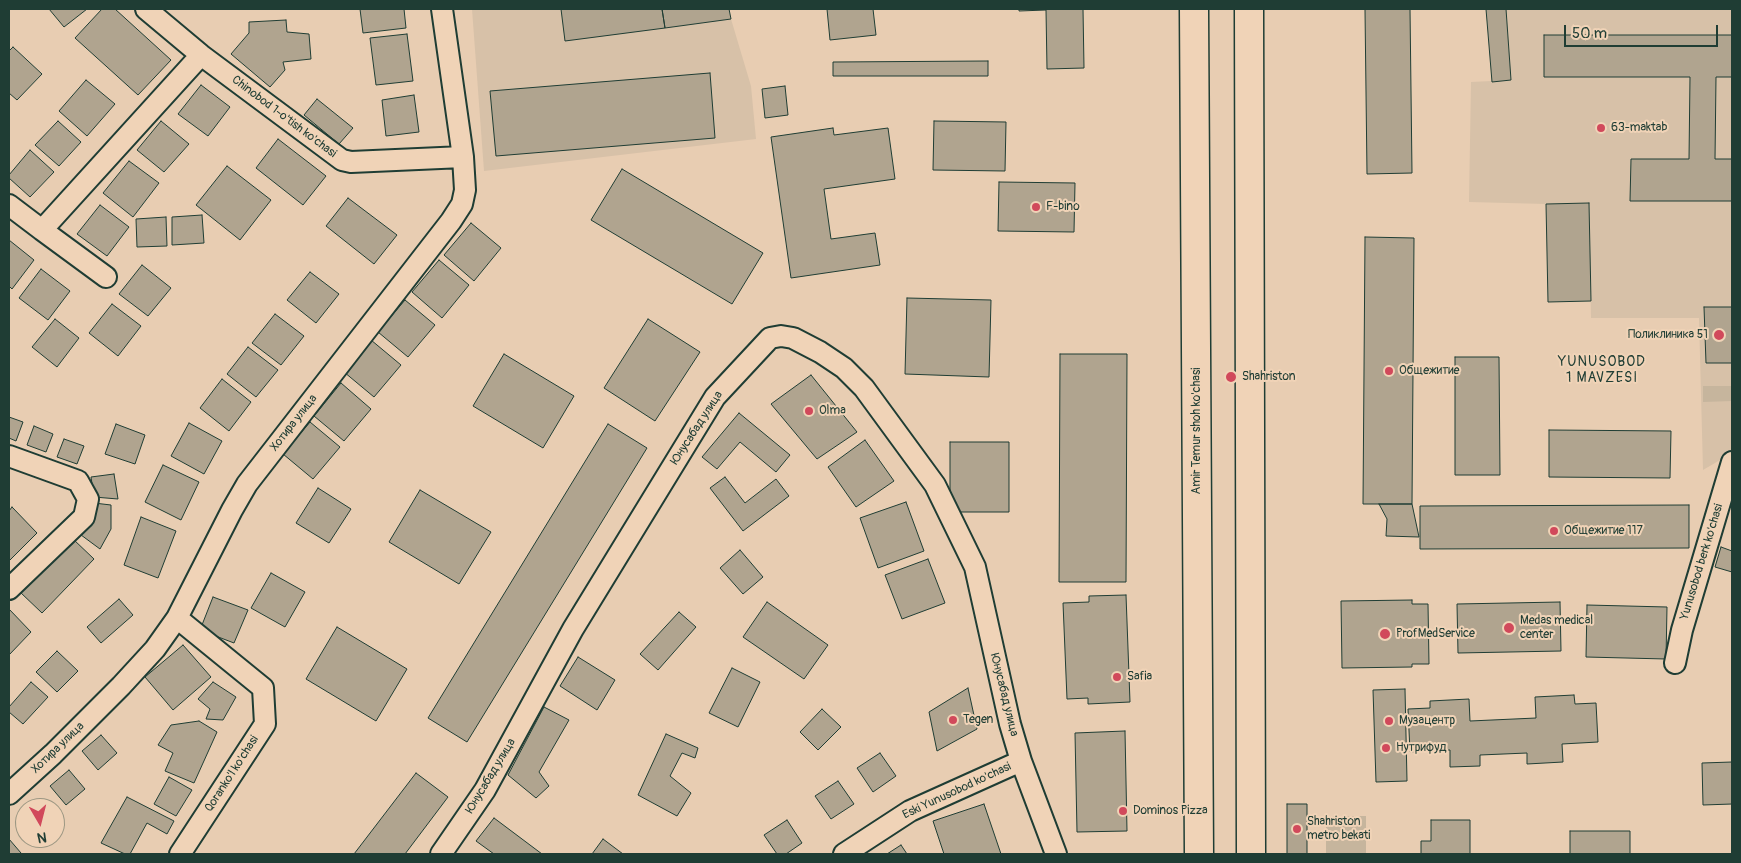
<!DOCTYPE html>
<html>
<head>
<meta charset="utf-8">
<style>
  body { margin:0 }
  #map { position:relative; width:1741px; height:863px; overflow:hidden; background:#e8cdb2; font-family:Pangolin,sans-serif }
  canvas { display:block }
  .frame { position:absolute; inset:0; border:10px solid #1f3d34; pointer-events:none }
  .north { position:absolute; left:15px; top:798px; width:50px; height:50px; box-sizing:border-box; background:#f0d3b7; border:1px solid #9c9783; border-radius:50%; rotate:172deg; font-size:14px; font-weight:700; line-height:20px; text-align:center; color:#1f3d34 }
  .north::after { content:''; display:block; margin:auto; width:18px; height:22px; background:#d1495b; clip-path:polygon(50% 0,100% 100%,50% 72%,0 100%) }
  .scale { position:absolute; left:1564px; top:25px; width:154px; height:22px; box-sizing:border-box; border:2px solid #1f3d34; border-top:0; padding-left:6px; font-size:15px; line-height:18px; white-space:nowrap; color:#1f3d34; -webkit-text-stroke:4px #f0d3b7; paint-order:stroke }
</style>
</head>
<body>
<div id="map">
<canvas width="1741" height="863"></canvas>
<div class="frame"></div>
<div class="north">N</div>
<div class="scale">50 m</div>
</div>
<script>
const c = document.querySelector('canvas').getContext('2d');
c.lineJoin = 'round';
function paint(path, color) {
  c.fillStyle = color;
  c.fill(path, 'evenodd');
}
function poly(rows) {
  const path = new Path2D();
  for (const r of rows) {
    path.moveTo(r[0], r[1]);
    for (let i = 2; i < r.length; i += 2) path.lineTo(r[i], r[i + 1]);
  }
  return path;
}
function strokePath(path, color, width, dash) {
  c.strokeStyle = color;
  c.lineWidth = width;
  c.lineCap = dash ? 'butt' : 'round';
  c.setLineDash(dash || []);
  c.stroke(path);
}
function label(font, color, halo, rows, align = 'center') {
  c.font = font + ' Pangolin,sans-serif';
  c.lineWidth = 4;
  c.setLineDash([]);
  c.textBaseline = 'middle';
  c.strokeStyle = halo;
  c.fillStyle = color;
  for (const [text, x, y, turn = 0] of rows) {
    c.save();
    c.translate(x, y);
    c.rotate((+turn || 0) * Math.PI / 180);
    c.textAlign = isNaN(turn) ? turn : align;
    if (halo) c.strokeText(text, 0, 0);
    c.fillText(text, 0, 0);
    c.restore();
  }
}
const built = poly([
  [472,9,662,9,665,28,731,19,751,86,756,139,484,171],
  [1506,9,1732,9,1732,453,1703,470,1699,318,1591,318,1589,203,1546,204,1469,202,1471,82,1511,80]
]);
const green = poly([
  [1703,386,1732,386,1732,401,1703,402],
  [1326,816,1366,816,1366,854,1326,854]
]);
const building = poly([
  [49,9,87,9,64,27,49,9],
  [102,9,115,9,171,60,138,95,75,38,102,9],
  [360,9,404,9,406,28,363,33,360,9],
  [561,9,662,9,665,28,565,41,561,9],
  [662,9,729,9,731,19,665,28,662,9],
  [827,9,873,9,876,35,830,40,827,9],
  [1019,9,1083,9,1084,68,1047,69,1046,10,1019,11,1019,9],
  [1365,9,1410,9,1412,173,1367,174,1365,9],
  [1486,9,1506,9,1511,80,1492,82,1486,9],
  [286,20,287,32,309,34,311,59,283,62,285,70,270,87,231,54,249,33,249,22,286,20],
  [407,34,413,81,376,85,370,38,407,34],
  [1544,35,1732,35,1732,77,1716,77,1715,159,1732,159,1732,201,1630,201,1631,159,1689,159,1690,77,1544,77,1544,35],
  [13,47,42,74,17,100,9,93,9,51,13,47],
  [988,61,988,76,833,76,833,62,988,61],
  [710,73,715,138,496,156,490,91,710,73],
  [86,80,115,104,87,136,59,111,86,80],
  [201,85,230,107,208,136,178,114,201,85],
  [785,86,788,115,765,118,762,89,785,86],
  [414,95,419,132,386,136,382,100,414,95],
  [317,99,353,128,339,144,304,115,317,99],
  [58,121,81,142,59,166,35,145,58,121],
  [161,121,189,144,164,172,137,150,161,121],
  [934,121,1006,122,1005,171,933,170,934,121],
  [833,128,834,135,888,128,895,179,824,189,831,239,875,233,880,265,791,278,771,137,833,128],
  [278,139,326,176,303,205,256,168,278,139],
  [30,150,54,172,30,197,9,178,9,175,30,150],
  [129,161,159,183,133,217,103,193,129,161],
  [227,166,271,200,240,240,196,205,227,166],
  [622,169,763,253,732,304,591,220,622,169],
  [999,182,1075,183,1074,232,998,231,999,182],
  [348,198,397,235,374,264,326,226,348,198],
  [1589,203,1591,301,1548,302,1546,204,1589,203],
  [100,205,129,227,107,256,77,234,100,205],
  [202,215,204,243,172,245,172,217,202,215],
  [166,217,167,246,137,247,136,219,166,217],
  [471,223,501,248,474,281,444,255,471,223],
  [1365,237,1414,238,1412,504,1363,504,1365,237],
  [9,240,34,260,12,289,9,286,9,240],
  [439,260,469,285,442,318,412,292,439,260],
  [142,265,171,288,148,316,119,294,142,265],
  [41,269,70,291,48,320,19,298,41,269],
  [310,272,339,294,316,323,287,300,310,272],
  [907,298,991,300,989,377,905,374,907,298],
  [405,300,435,325,408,357,378,332,405,300],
  [112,304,141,326,118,356,89,333,112,304],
  [1704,307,1732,307,1732,363,1706,363,1704,307],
  [275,314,304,336,281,365,252,343,275,314],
  [55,319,79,338,57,367,32,347,55,319],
  [648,319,700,352,655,421,604,388,648,319],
  [371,340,401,365,374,397,344,372,371,340],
  [248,347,278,370,256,397,227,374,248,347],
  [504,354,574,396,543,448,473,406,504,354],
  [1060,354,1127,354,1126,582,1059,582,1060,354],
  [1455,357,1499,357,1500,475,1455,475,1455,357],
  [811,375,857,432,817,459,771,404,811,375],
  [222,379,251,402,229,431,200,408,222,379],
  [341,383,371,409,344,441,314,416,341,383],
  [739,413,790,455,776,472,740,442,717,469,702,457,739,413],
  [9,417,23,422,16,441,9,438,9,417],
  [310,422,340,447,313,479,283,454,310,422],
  [189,423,222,441,204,474,171,456,189,423],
  [116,424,145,435,135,464,105,454,116,424],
  [608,424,647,448,467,742,428,718,608,424],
  [34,426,53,434,46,452,27,445,34,426],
  [1549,430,1671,431,1670,478,1549,477,1549,430],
  [64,439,84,446,77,464,57,457,64,439],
  [865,440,894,481,856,507,828,467,865,440],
  [950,442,1009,442,1009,512,950,512,950,442],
  [163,465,199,482,181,520,145,502,163,465],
  [114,474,118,499,94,497,91,477,114,474],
  [725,477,745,503,776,479,789,496,743,531,710,488,725,477],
  [318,488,351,509,329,543,296,523,318,488],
  [420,490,491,532,459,584,389,542,420,490],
  [906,502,924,551,878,568,860,518,906,502],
  [94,503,111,505,111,529,100,549,77,532,94,503],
  [1379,504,1412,504,1419,537,1386,536,1387,519,1379,504],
  [1689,505,1689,548,1420,549,1420,506,1689,505],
  [12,507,37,533,9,561,9,511,12,507],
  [141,517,176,531,158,578,124,565,141,517],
  [73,539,94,559,42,613,20,592,73,539],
  [1721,547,1732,551,1732,572,1715,567,1721,547],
  [740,550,763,577,743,594,720,568,740,550],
  [928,559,945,603,902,619,885,575,928,559],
  [271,573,305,592,285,627,251,608,271,573],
  [1126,595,1130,702,1088,704,1088,698,1067,699,1063,603,1089,602,1089,596,1126,595],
  [213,597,248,610,234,643,200,630,213,597],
  [119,599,133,615,101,643,87,627,119,599],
  [1412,600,1412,604,1428,604,1429,664,1412,664,1412,667,1342,668,1341,601,1412,600],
  [767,602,828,645,804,679,743,637,767,602],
  [1560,602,1561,651,1458,653,1457,604,1560,602],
  [1587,605,1667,607,1666,659,1586,657,1587,605],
  [9,609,31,632,9,655,9,609],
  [679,612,696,627,658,670,640,654,679,612],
  [337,627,407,669,376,721,306,679,337,627],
  [183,645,211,677,173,710,145,677,183,645],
  [57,651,78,671,57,692,36,672,57,651],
  [578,657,615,680,597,710,560,686,578,657],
  [732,668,760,682,738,727,709,713,732,668],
  [31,682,48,697,23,724,9,712,9,707,31,682],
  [213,682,236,697,223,720,206,719,210,709,198,699,213,682],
  [968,688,977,729,937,751,929,712,968,688],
  [1405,689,1407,781,1376,782,1373,690,1405,689],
  [1574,695,1575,704,1596,703,1598,742,1562,744,1563,762,1527,764,1527,753,1480,755,1480,766,1450,767,1450,750,1410,752,1408,709,1430,708,1430,701,1469,699,1470,721,1536,718,1535,697,1574,695],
  [544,707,569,720,539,772,549,786,536,798,508,775,544,707],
  [822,709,841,727,818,750,800,732,822,709],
  [199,721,217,732,194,783,165,771,173,753,158,745,171,725,199,721],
  [1125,731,1127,831,1077,832,1075,733,1125,731],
  [666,734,698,748,695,758,682,753,670,776,691,793,677,816,638,795,666,734],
  [101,735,117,753,98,770,82,751,101,735],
  [880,753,896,776,873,792,857,768,880,753],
  [1732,762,1732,804,1703,805,1702,763,1732,762],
  [69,770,85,789,66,805,50,786,69,770],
  [416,773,448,797,405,854,354,854,416,773],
  [169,777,192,790,176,816,154,804,169,777],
  [838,781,854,804,831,819,815,796,838,781],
  [127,797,174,821,167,834,147,823,130,854,125,854,101,843,127,797],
  [984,804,1001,854,944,854,933,821,984,804],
  [1287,804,1307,804,1307,854,1287,854,1287,804],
  [494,818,542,854,494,854,476,841,494,818],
  [787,820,802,843,786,854,777,854,764,835,787,820],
  [1431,820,1470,820,1470,854,1421,854,1421,841,1431,841,1431,820],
  [1570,831,1630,831,1630,854,1570,854,1570,831],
  [9,839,21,853,19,854,9,854,9,839],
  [603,839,623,854,592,854,603,839],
  [901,845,907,854,887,854,901,845]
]);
const minor = poly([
  [146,9,201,55,342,160,351,162,463,157],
  [9,205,42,230],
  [106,277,42,230,201,55],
  [9,456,78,481,88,499,84,517,9,589],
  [177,618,263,688,265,724,180,854],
  [1675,663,1682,630,1732,462],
  [9,794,53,754,121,686,155,649,177,618,232,510,247,484,451,221,462,204,465,190,463,157,442,9],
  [441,854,485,790,573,629,715,397,770,338,781,336,793,338,820,352,844,368,864,388,935,485,975,567,1010,724,1021,761,1056,854],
  [844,854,910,811,1021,761]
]);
const primary = poly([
  [1194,9,1199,854],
  [1249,9,1251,854]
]);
const markers = [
  [1601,128,5,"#d1495b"],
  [1036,207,5,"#d1495b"],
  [1719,335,6,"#d1495b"],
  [1389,371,5,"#d1495b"],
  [1231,377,6,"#d1495b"],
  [809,411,5,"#d1495b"],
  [1554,531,5,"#d1495b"],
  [1509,628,6,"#d1495b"],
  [1385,634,6,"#d1495b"],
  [1117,677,5,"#d1495b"],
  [953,720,5,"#d1495b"],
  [1389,721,5,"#d1495b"],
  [1386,748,5,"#d1495b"],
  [1123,811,5,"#d1495b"],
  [1297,829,5,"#d1495b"]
];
const streetNames = [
  ["Chinobod 1-o'tish ko'chasi",284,117,37],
  ["Хотира улица",294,423,-52],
  ["Юнусабад улица",697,428,-57],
  ["Amir Temur shoh ko'chasi",1197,431,-90],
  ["Yunusobod berk ko'chasi",1702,562,-73],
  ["Юнусабад улица",1004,695,76],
  ["Хотира улица",58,748,-44],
  ["Qoranko'l ko'chasi",232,774,-57],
  ["Юнусабад улица",491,776,-59],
  ["Eski Yunusobod ko'chasi",957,791,-25]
];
const poiNames = [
  ["63-maktab",1611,128],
  ["F-bino",1046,207],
  ["Поликлиника 51",1708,335,"right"],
  ["Общежитие",1399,371],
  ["Shahriston",1242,377],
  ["Olma",819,411],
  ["Общежитие 117",1564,531],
  ["Medas medical",1520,621],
  ["center",1520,635],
  ["ProfMedService",1396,634],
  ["Safia",1127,677],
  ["Tegen",963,720],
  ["Музацентр",1399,721],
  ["Нутрифуд",1396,748],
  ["Dominos Pizza",1133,811],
  ["Shahriston",1307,822],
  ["metro bekati",1307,836]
];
const neighbourhoodNames = [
  ["YUNUSOBOD",1602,362],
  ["1 MAVZESI",1602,378]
];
paint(built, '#d7c1a8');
paint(green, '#c6b59d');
paint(building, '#b0a48f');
strokePath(building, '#1f3d34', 1);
strokePath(minor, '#1f3d34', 24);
strokePath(primary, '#1f3d34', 31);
strokePath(minor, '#f0d3b7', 20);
strokePath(primary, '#f0d3b7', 28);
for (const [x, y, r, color] of markers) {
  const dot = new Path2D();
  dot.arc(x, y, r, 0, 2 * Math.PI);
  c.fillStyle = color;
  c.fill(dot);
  strokePath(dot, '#f0d3b7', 2);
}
label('12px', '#1f3d34', '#f0d3b7', streetNames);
label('12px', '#1f3d34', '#f0d3b7', poiNames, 'left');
c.letterSpacing = '1px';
label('14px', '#1f3d34', '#f0d3b7', neighbourhoodNames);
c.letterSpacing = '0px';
</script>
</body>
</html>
